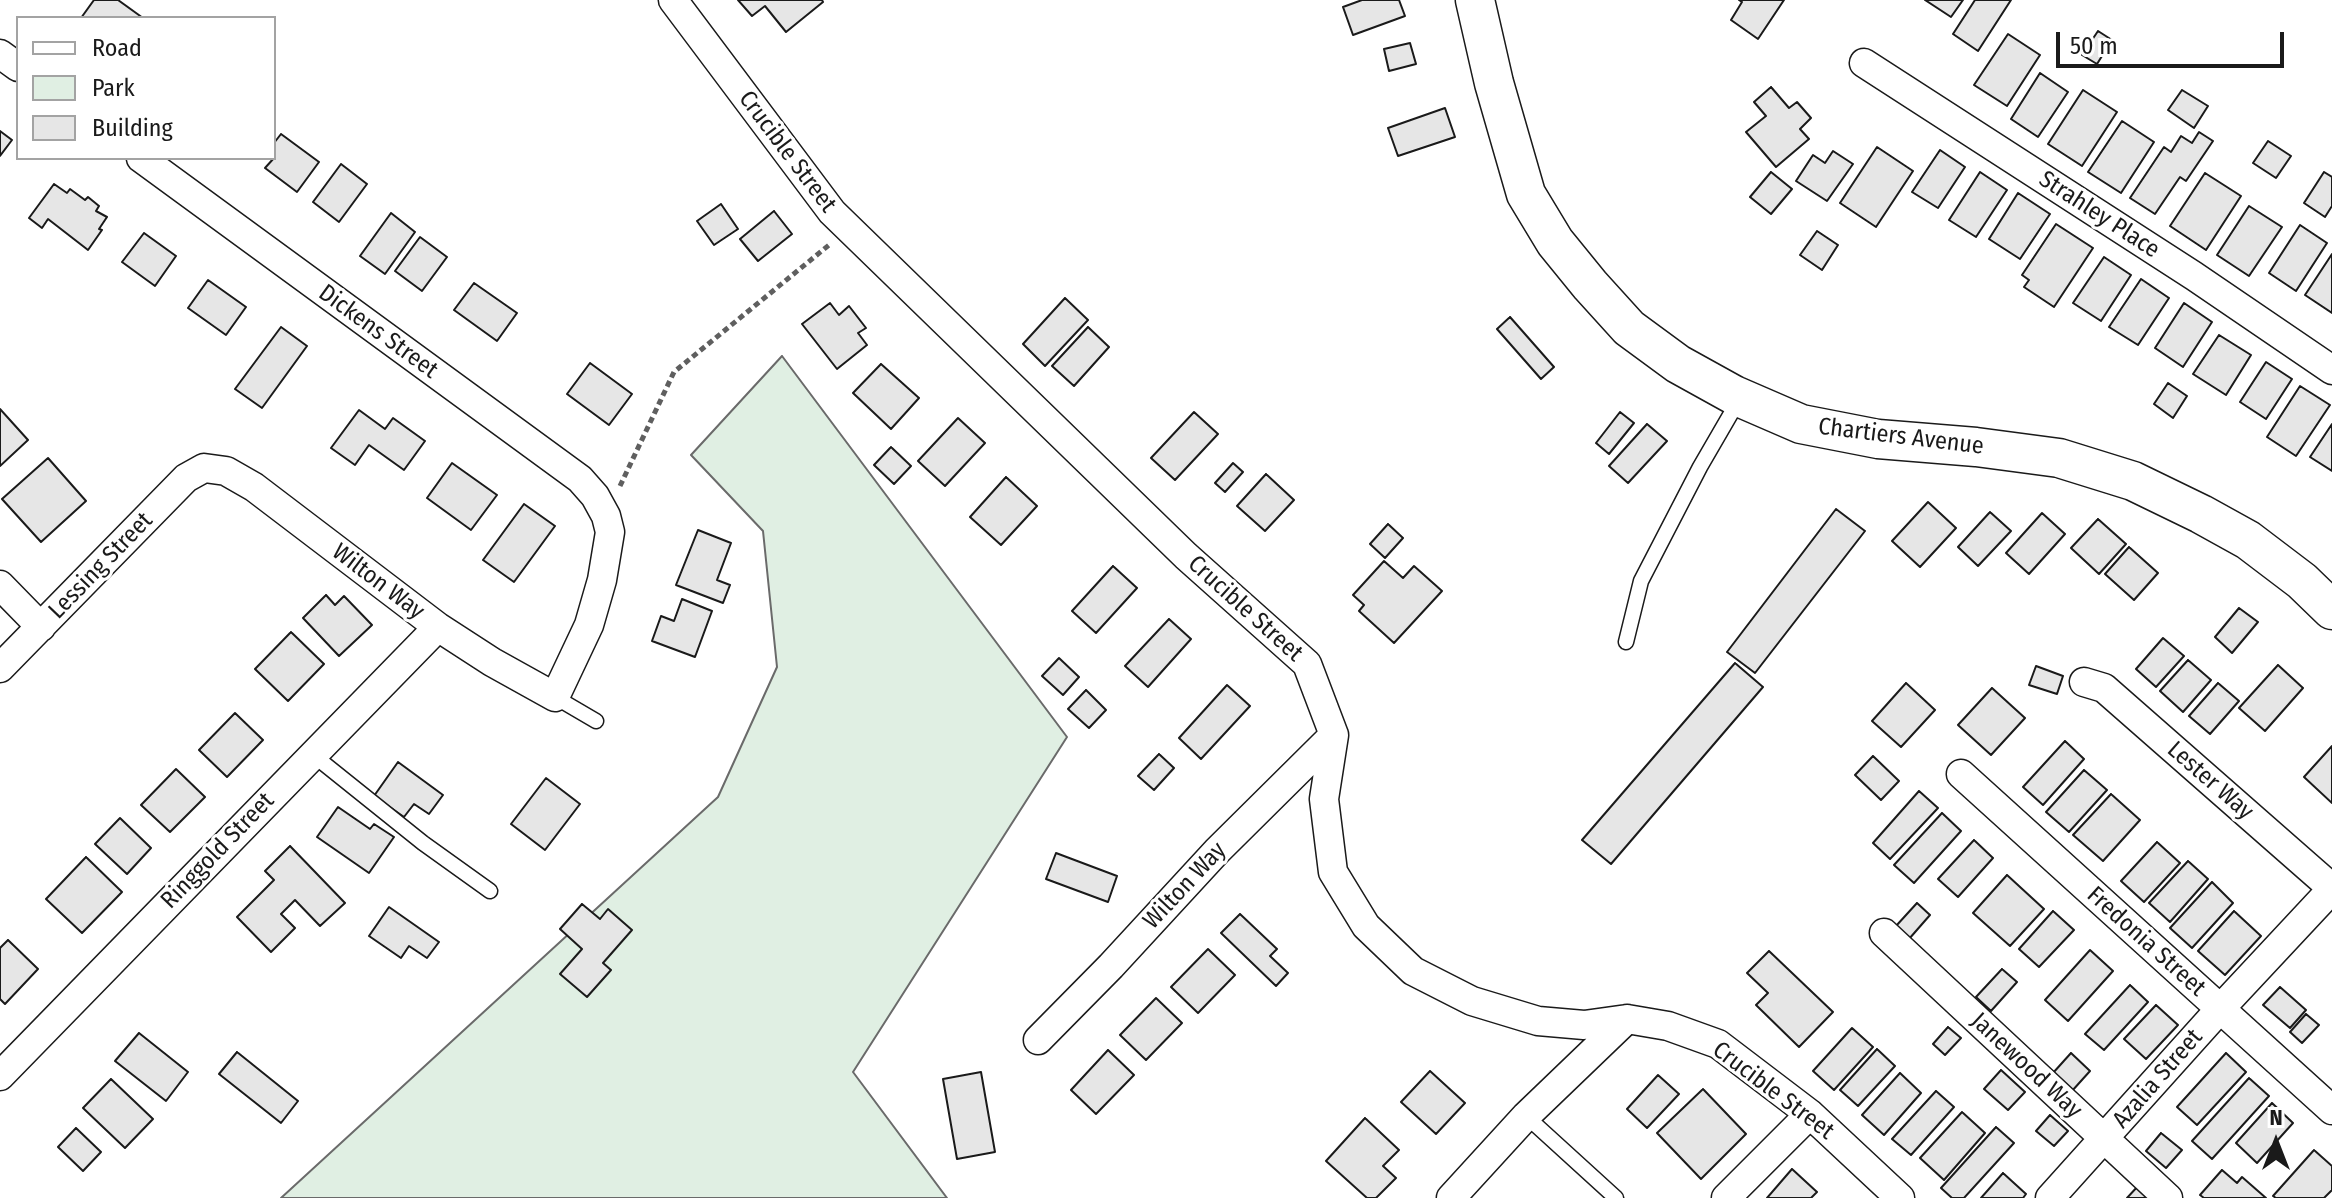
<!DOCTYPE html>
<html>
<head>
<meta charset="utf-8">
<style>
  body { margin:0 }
  #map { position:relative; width:2332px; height:1198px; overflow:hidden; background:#fff; font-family:"Fira Sans Condensed",sans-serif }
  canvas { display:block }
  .legend { position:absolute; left:16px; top:16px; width:260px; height:144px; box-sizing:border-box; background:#fff; border:2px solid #a3a3a3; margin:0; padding:10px 14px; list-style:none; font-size:24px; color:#1a1a1a }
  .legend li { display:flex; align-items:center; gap:16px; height:40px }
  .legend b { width:40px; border:2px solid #a3a3a3 }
  .north { position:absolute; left:2236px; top:1102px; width:80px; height:80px; -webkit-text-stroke:6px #fff; paint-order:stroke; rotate:0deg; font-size:22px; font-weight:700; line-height:32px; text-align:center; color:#1a1a1a }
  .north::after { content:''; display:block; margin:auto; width:28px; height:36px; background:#1a1a1a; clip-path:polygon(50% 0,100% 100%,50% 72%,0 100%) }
  .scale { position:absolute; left:2056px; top:32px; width:228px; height:36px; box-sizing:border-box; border:4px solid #1a1a1a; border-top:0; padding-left:10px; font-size:24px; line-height:28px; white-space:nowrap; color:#1a1a1a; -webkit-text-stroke:6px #fff; paint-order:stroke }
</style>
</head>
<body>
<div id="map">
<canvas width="2332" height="1198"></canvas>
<ul class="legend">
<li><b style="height:10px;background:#fff"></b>Road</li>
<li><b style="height:22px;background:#e0efe3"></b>Park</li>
<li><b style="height:22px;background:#e6e6e6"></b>Building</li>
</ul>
<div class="north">N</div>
<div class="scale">50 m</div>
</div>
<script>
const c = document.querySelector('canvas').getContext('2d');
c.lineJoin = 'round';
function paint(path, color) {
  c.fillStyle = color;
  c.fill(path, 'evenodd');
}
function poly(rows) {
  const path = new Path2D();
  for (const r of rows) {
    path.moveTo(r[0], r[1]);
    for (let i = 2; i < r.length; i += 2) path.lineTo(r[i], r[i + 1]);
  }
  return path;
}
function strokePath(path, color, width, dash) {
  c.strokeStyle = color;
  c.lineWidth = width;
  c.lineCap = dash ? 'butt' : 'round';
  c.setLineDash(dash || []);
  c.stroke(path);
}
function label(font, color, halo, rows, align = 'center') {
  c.font = font + ' "Fira Sans Condensed",sans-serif';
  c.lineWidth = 6;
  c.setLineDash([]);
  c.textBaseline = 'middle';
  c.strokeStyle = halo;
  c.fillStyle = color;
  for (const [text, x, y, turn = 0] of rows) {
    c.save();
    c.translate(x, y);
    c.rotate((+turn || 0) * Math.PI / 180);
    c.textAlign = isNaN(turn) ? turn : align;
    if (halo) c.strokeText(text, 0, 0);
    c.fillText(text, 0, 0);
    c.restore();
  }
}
const green = poly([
  [782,356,1067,737,853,1072,947,1198,281,1198,718,797,777,667,763,531,691,455,782,356]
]);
const building = poly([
  [94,0,118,0,143,18,81,18,94,0],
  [738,0,822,0,823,2,786,32,765,6,752,16,738,0],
  [1362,0,1399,0,1405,16,1353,35,1343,7,1362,0],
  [1739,0,1784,0,1758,39,1731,20,1742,2,1739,0],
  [1925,0,1963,0,1951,17,1925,0],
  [1975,0,2011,0,1978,51,1953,34,1975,0],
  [2098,31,2112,40,2097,64,2082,55,2098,31],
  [2008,34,2040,55,2007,106,1974,85,2008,34],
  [1410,43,1416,64,1389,71,1384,49,1410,43],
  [2040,73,2068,92,2038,137,2011,119,2040,73],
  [1771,87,1789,108,1797,102,1811,118,1800,129,1809,139,1776,167,1746,132,1766,116,1754,102,1771,87],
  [2083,90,2117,112,2082,166,2048,144,2083,90],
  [2182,90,2208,106,2194,128,2168,110,2182,90],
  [1445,108,1455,137,1398,156,1388,128,1445,108],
  [2122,121,2154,142,2121,193,2088,172,2122,121],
  [0,131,12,140,0,156,0,131],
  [2199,132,2213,141,2186,181,2180,177,2155,214,2130,198,2164,147,2171,152,2181,136,2192,143,2199,132],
  [281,134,319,162,297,192,265,168,274,158,274,143,281,134],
  [2268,141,2291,156,2276,178,2253,163,2268,141],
  [1877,147,1913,171,1876,227,1840,203,1877,147],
  [1940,150,1965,167,1938,208,1912,192,1940,150],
  [1833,151,1853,164,1827,201,1796,181,1813,155,1825,163,1833,151],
  [341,164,367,184,339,222,313,202,341,164],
  [1771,172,1792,189,1771,214,1750,197,1771,172],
  [1980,172,2007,190,1976,237,1949,220,1980,172],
  [2324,172,2332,177,2332,206,2325,217,2304,203,2324,172],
  [2205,173,2241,196,2206,250,2170,226,2205,173],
  [54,184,67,193,70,189,85,200,88,197,99,206,96,211,107,217,99,229,102,230,88,250,48,219,42,228,29,218,54,184],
  [2018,193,2050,214,2020,259,1989,239,2018,193],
  [721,204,738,229,714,245,697,221,721,204],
  [2249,206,2282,227,2249,276,2217,255,2249,206],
  [774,211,792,234,758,261,740,239,774,211],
  [391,213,415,232,385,274,360,256,391,213],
  [2056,224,2093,248,2054,307,2024,287,2029,280,2022,275,2056,224],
  [2300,225,2327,243,2296,291,2269,273,2300,225],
  [1817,231,1838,245,1822,270,1800,255,1817,231],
  [144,233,176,256,155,286,122,262,144,233],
  [420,237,447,257,422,291,395,271,420,237],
  [2332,254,2332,313,2305,295,2332,254],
  [2104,257,2131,275,2101,321,2073,303,2104,257],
  [2141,279,2169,298,2138,345,2109,327,2141,279],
  [208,280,246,307,226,335,188,308,208,280],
  [474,283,517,313,497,341,454,310,474,283],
  [1065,298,1088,320,1045,366,1023,344,1065,298],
  [830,303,839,315,849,306,866,328,858,333,867,345,837,369,802,324,830,303],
  [2184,303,2212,322,2183,367,2155,348,2184,303],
  [1510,317,1554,367,1541,379,1497,329,1510,317],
  [281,327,307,346,262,408,235,389,281,327],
  [1088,327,1109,347,1074,386,1052,366,1088,327],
  [2219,335,2251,355,2226,395,2193,374,2219,335],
  [2266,362,2292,379,2266,419,2240,402,2266,362],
  [590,363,632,394,609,425,567,394,590,363],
  [881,364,919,398,891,429,853,393,881,364],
  [2168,383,2187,396,2173,418,2154,404,2168,383],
  [2300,386,2330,405,2296,456,2267,437,2300,386],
  [0,409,28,440,0,466,0,409],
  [359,410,385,429,393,418,425,441,404,470,369,445,355,465,331,448,359,410],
  [1194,412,1218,434,1175,480,1151,458,1194,412],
  [1620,412,1634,423,1609,454,1596,443,1620,412],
  [958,418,985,443,945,486,918,461,958,418],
  [1647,424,1667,441,1628,483,1609,466,1647,424],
  [2332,424,2332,471,2310,457,2332,424],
  [891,447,911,466,894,484,874,465,891,447],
  [48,458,86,501,41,542,2,499,48,458],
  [452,463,497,495,471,530,427,498,452,463],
  [1233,463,1243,472,1225,492,1215,483,1233,463],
  [1266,474,1294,500,1265,531,1237,506,1266,474],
  [1006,477,1037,506,1001,545,970,517,1006,477],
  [1928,502,1956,528,1920,567,1892,541,1928,502],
  [524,504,555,526,514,582,483,560,524,504],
  [1836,509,1865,531,1755,673,1727,652,1836,509],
  [1990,512,2011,531,1978,566,1958,547,1990,512],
  [2042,513,2065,534,2029,574,2006,553,2042,513],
  [2098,519,2126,544,2099,574,2071,548,2098,519],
  [1388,524,1403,538,1385,558,1370,544,1388,524],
  [698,530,731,543,717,580,730,585,723,603,676,585,698,530],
  [2129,547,2158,573,2134,600,2105,574,2129,547],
  [1384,561,1403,578,1414,566,1442,591,1394,643,1359,611,1364,605,1353,595,1384,561],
  [1113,566,1137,588,1096,633,1072,611,1113,566],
  [326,595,335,605,344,596,372,625,339,656,303,618,326,595],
  [682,599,712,611,695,657,652,641,661,616,674,621,682,599],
  [2239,608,2258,622,2232,653,2215,637,2239,608],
  [1169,619,1191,639,1148,687,1125,666,1169,619],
  [291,632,324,664,288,701,255,669,291,632],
  [2163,638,2184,656,2156,687,2136,669,2163,638],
  [1059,658,1079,677,1063,695,1042,676,1059,658],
  [2188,660,2211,680,2183,712,2160,691,2188,660],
  [1735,663,1763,687,1611,864,1582,840,1735,663],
  [2278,665,2303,688,2265,731,2239,708,2278,665],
  [2036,666,2063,676,2057,694,2029,685,2036,666],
  [1906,683,1935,710,1901,747,1872,721,1906,683],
  [2218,683,2239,701,2210,734,2189,716,2218,683],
  [1227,685,1250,706,1201,759,1179,738,1227,685],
  [1992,688,2025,718,1991,755,1958,725,1992,688],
  [1086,690,1106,710,1089,728,1068,709,1086,690],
  [235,713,263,740,227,777,199,750,235,713],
  [2065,741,2084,759,2043,805,2023,787,2065,741],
  [2332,746,2332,803,2304,777,2332,746],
  [1159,754,1174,768,1154,790,1138,776,1159,754],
  [1873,756,1899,781,1881,800,1855,775,1873,756],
  [398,762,443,795,429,814,414,804,404,817,374,796,398,762],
  [176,769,205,797,170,832,141,805,176,769],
  [2084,770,2107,790,2069,832,2046,812,2084,770],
  [546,778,580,804,545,850,511,824,546,778],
  [1919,791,1938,808,1890,859,1873,843,1919,791],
  [2111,794,2140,820,2103,861,2073,835,2111,794],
  [338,807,370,829,374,824,394,837,369,873,317,837,338,807],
  [1942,813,1961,831,1914,883,1894,865,1942,813],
  [120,818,151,848,127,874,95,844,120,818],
  [1974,840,1993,858,1958,897,1938,879,1974,840],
  [2157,842,2180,863,2144,902,2121,881,2157,842],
  [290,846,345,903,320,926,295,900,281,914,295,928,271,952,237,917,274,880,265,871,290,846],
  [1056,853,1117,876,1108,902,1046,879,1056,853],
  [86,857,122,892,82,933,46,899,86,857],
  [2188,861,2208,879,2170,922,2149,903,2188,861],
  [2007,875,2044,909,2010,946,1973,913,2007,875],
  [2212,882,2233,903,2192,948,2170,928,2212,882],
  [1917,903,1930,915,1909,939,1896,926,1917,903],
  [582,904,600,919,608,909,632,930,603,963,611,970,587,997,560,974,582,949,560,929,582,904],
  [389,907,439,942,427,958,409,946,401,958,369,936,389,907],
  [2053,911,2074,930,2039,967,2019,949,2053,911],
  [2234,911,2261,936,2225,975,2198,951,2234,911],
  [1240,914,1277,949,1270,956,1288,973,1276,986,1221,933,1240,914],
  [8,940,38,969,5,1004,0,999,0,948,8,940],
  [1208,949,1235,975,1198,1013,1171,987,1208,949],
  [2090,950,2113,971,2068,1021,2045,1000,2090,950],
  [1769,951,1833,1012,1799,1047,1756,1005,1768,993,1747,973,1769,951],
  [2002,969,2017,982,1991,1011,1976,997,2002,969],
  [2130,985,2148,1002,2104,1050,2085,1034,2130,985],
  [2280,987,2306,1010,2290,1028,2263,1005,2280,987],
  [1156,998,1182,1023,1146,1060,1120,1035,1156,998],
  [2156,1005,2178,1025,2146,1059,2124,1039,2156,1005],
  [2306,1014,2319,1025,2302,1043,2290,1032,2306,1014],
  [1948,1027,1961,1038,1945,1055,1933,1044,1948,1027],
  [1852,1028,1873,1047,1834,1090,1813,1071,1852,1028],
  [139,1033,188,1072,166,1101,115,1061,139,1033],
  [1877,1049,1895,1066,1858,1106,1840,1090,1877,1049],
  [1108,1050,1134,1075,1096,1114,1071,1090,1108,1050],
  [237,1052,298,1101,281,1123,219,1074,237,1052],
  [2071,1053,2090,1071,2072,1091,2053,1073,2071,1053],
  [2226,1053,2246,1072,2197,1125,2177,1107,2226,1053],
  [2001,1070,2025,1092,2008,1110,1984,1089,2001,1070],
  [1430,1071,1465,1103,1436,1134,1401,1102,1430,1071],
  [981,1072,995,1152,957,1159,943,1079,981,1072],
  [1900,1073,1921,1093,1884,1135,1862,1115,1900,1073],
  [1658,1075,1679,1094,1647,1128,1627,1109,1658,1075],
  [2249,1078,2269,1096,2212,1159,2192,1141,2249,1078],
  [111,1079,153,1119,125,1148,83,1108,111,1079],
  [1703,1089,1746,1134,1701,1179,1657,1133,1703,1089],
  [1936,1091,1954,1107,1911,1155,1892,1139,1936,1091],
  [2272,1103,2293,1123,2257,1163,2236,1143,2272,1103],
  [1962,1112,1985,1133,1944,1180,1920,1158,1962,1112],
  [2050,1115,2068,1131,2054,1146,2036,1131,2050,1115],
  [1365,1118,1399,1150,1383,1166,1396,1178,1376,1198,1367,1198,1326,1161,1365,1118],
  [1996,1127,2014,1143,1964,1198,1952,1198,1941,1188,1996,1127],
  [76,1128,101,1152,83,1171,58,1147,76,1128],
  [2161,1133,2182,1150,2166,1168,2146,1151,2161,1133],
  [2314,1150,2332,1166,2332,1190,2324,1198,2276,1198,2273,1196,2314,1150],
  [1792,1169,1817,1192,1811,1198,1767,1198,1792,1169],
  [2222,1170,2237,1183,2242,1177,2266,1198,2204,1198,2200,1195,2222,1170],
  [2003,1173,2026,1194,2023,1198,1981,1198,2003,1173],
  [2138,1186,2151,1198,2127,1198,2138,1186]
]);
const path = poly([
  [620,486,674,372,829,245]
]);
const lane = poly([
  [1626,642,1641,581,1700,467,1740,398],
  [555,697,596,721],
  [312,754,423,843,490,891],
  [1526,1116,1616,1198]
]);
const street = poly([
  [673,0,832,212,1186,556,1307,664,1334,735,1324,799,1333,872,1366,926,1413,971,1472,1001,1538,1021,1584,1025,1627,1019,1668,1026,1718,1044,1810,1114,1900,1198],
  [0,54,18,67],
  [1864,63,2194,276,2332,370],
  [0,585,41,627],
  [0,668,186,478,204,468,226,471,254,487,438,627,492,662,555,697,589,625,602,580,610,532,606,516,595,496,580,479,141,158],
  [2084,682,2104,688,2332,888],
  [1961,774,2332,1110],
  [1884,933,2168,1198],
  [1038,1040,1111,966,1217,851,1334,735],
  [0,1076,438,627],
  [1451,1198,1526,1116,1627,1019],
  [1726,1198,1810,1114],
  [2050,1198,2220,1009,2332,889]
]);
const secondary = poly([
  [1475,0,1494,83,1526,194,1555,242,1590,285,1629,328,1678,364,1734,395,1801,424,1878,439,1976,447,2059,458,2133,481,2201,514,2248,540,2302,581,2332,610]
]);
const streetNames = [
  ["Crucible Street",787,152,53],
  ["Strahley Place",2099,215,33],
  ["Dickens Street",378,332,36],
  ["Chartiers Avenue",1901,437,7],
  ["Lessing Street",101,566,-46],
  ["Wilton Way",378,582,37],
  ["Crucible Street",1245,609,42],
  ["Lester Way",2210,781,41],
  ["Ringgold Street",218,851,-46],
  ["Wilton Way",1185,886,-47],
  ["Fredonia Street",2146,942,42],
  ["Janewood Way",2026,1066,43],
  ["Azalia Street",2158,1079,-49],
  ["Crucible Street",1773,1091,37]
];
paint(green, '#e0efe3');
strokePath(green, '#6a6a6a', 2);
paint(building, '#e6e6e6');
strokePath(building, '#1a1a1a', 2);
strokePath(lane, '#1a1a1a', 17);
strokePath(street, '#1a1a1a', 31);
strokePath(secondary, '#1a1a1a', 41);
strokePath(path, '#5f5f5f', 5, [6, 4]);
strokePath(lane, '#fff', 14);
strokePath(street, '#fff', 28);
strokePath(secondary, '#fff', 38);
label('24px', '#1a1a1a', '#fff', streetNames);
</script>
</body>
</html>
